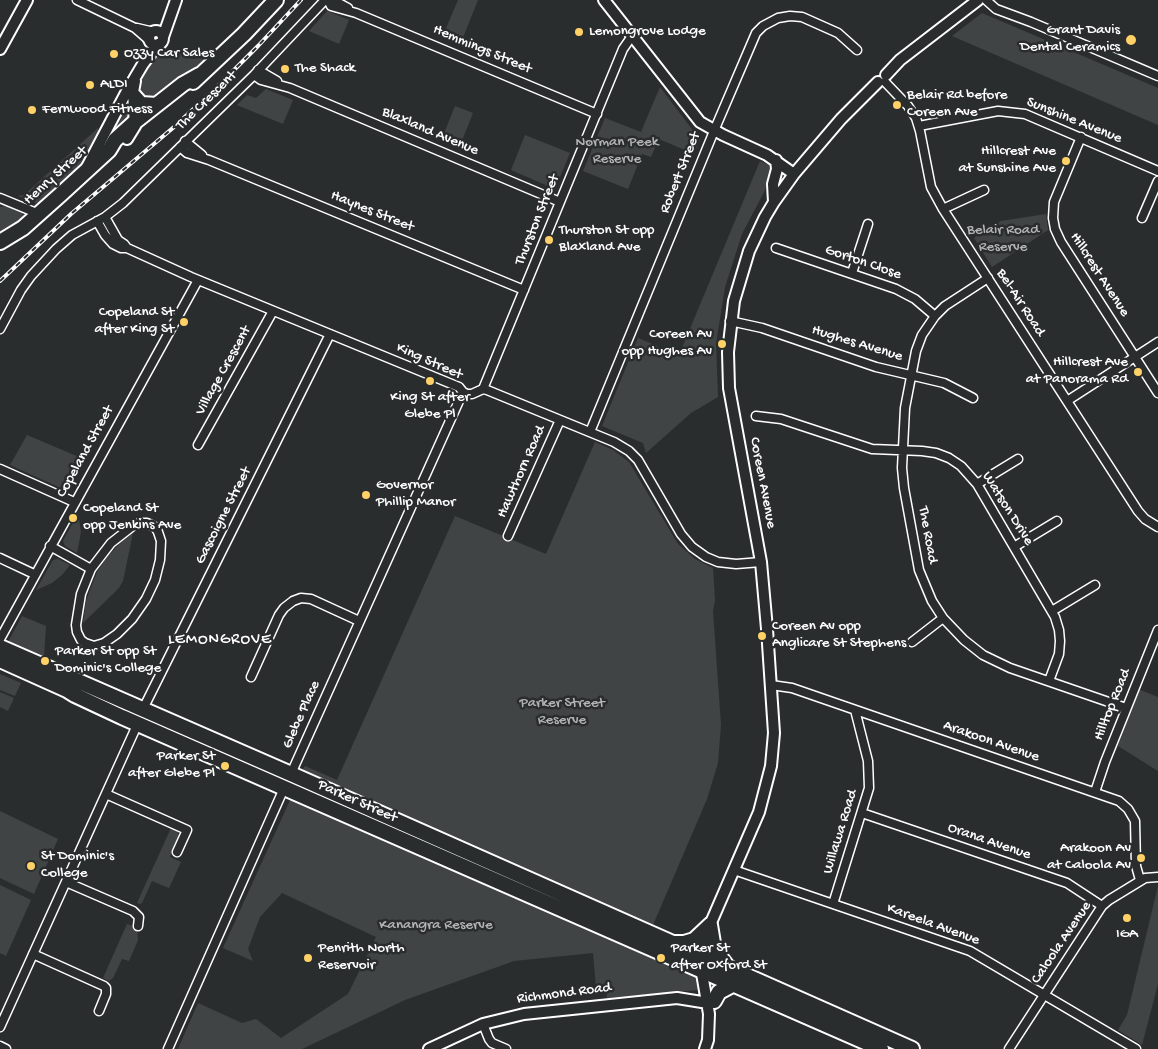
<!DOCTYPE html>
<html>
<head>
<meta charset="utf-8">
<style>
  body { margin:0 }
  canvas { display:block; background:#2a2d2e }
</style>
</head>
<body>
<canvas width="1158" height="1049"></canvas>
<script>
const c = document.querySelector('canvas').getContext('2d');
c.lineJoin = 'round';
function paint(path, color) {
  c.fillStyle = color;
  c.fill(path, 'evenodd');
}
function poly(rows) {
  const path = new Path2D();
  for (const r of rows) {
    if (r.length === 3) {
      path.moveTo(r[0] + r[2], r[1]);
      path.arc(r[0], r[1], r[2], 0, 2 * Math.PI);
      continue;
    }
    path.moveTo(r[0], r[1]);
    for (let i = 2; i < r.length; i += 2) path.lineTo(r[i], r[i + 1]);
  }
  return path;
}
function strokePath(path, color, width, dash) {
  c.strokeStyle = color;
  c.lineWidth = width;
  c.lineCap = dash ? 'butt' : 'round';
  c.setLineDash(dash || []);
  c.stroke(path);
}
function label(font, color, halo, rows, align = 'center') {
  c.font = font + ' "Gochi Hand",sans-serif';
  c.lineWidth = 5;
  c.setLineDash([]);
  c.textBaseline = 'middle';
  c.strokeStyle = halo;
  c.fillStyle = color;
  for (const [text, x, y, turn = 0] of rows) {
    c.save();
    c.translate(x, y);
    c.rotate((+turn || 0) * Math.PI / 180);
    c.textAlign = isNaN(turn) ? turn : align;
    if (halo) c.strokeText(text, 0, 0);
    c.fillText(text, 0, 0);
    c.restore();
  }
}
const green = poly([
  [458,0,478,0,460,45,442,38],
  [327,11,349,20,339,44,309,31],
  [982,13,1158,88,1158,125,952,36],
  [158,48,172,51,192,59,199,58,202,55,206,60,201,64,203,67,155,99,146,100,138,92,139,85],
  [660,87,700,140,694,154,659,139,651,157,642,154,628,189,583,171,605,118,641,132],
  [266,89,293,100,283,124,237,105,247,95,256,98],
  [129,95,133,119,101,151],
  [455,106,473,113,459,148,441,141],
  [98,128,99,132,90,156,73,175,41,205,18,196,24,195],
  [525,135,570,153,555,189,511,170],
  [760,161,769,165,771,173,764,192,742,234,725,287,716,344,718,397,691,413,646,453,643,443,602,426,638,338,679,355],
  [6,206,22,213,24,218,23,221,0,234,0,207],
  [1046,214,1048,230,992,267,974,238,1001,221],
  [27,435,86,460,70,488,63,489,10,465],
  [595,442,613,450,629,462,678,544,695,559,713,568,715,600,713,611,721,725,718,763,707,799,653,925,304,773,303,769,305,766,337,780,455,516,546,554],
  [78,513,81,532,77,553,65,546,63,541],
  [133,533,123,581,119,588,83,623,86,601,97,572,105,560,119,544],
  [58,559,70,565,62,575,52,583,36,590,53,560],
  [22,616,46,626,44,657,9,643,9,640],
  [0,674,21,683,15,696,0,690],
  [1138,689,1158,697,1158,771,1118,746],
  [0,692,14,698,8,711,0,707],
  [291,798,694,973,698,990,607,998,606,987,596,988,593,953,514,961,405,1000,302,1049,178,1049,198,1003,242,1023,256,1019,281,1038,348,994,376,937,282,893,260,917,248,949,253,961,223,948],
  [0,811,58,839,34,894,0,878],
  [171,828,177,831,179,836,170,857,181,862,169,888,152,881,142,903,140,904,137,903],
  [0,885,31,900,6,956,0,953],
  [1158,886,1158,984,1142,1045,1118,1030,1127,1015],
  [127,924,137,928,138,940,129,961,122,959,113,978,109,981,103,978]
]);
const street = poly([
  [77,0,135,28,150,41],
  [328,0,331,6,356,13,597,114],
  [333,0,348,8],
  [986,0,996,9,1031,22,1158,76],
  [137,28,154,32],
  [258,70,277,81],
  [254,75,261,80,290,88,560,202],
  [885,82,908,106,916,118,920,131,931,187,943,209,1138,511,1145,519,1158,527],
  [919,126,998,111,1025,114,1158,171],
  [1081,137,1054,202,1053,218,1055,229,1061,242,1158,393],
  [185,141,202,155],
  [180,147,187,153,209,160,524,290],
  [0,198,39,214],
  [943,209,984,190],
  [105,217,118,240,124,244,127,248],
  [1142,218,1158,181],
  [97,221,105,235,113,244,121,248,127,248,191,277,459,387,463,392,467,394,472,394,483,389,487,390,614,442,629,451,638,460,681,534,692,547,706,557,718,562,736,564,761,562],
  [776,248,896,289,915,299,935,316],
  [852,273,868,224],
  [988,278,945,306,935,316,922,335,916,351,905,408,902,468,904,488,919,570,932,601,943,618,964,640,983,655,1010,668,1126,708],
  [730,321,762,328,876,367,944,383,973,398],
  [0,329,21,290,31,276,56,249,72,235,105,217,123,203,254,75,325,0],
  [483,389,623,49,632,36],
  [1067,401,1158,342],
  [756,416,781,419,872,449,922,451,936,453,949,458,961,466,977,484,1055,617,1059,630,1060,641,1059,654,1049,681],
  [590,432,714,131,756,33,763,26,778,18,790,16,802,17,838,33,857,50],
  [198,445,273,311],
  [0,469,74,502],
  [977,484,1018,459],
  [508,536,560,420],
  [50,546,91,569,111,543,134,525,140,523,147,523,155,527,158,532,161,541,160,560,155,580,146,599,132,619,117,634,104,643,94,646,85,643,81,640,77,632,76,625,81,594,91,569],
  [1014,547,1057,521],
  [0,558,34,574],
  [1052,611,1095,585],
  [0,639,198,280],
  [912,642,943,618],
  [251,677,279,615,284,608,293,601,301,598,311,599,359,621],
  [771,685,792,688,1119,801,1128,809,1135,821,1136,866,1140,880],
  [143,709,330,334],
  [290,776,463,392],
  [1095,792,1105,762,1158,630],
  [106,794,187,830,177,852],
  [862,813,1067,883,1102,906],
  [734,870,970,951,1136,1049],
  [66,882,133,911,139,917,138,926],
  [833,904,869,788,868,761,855,710],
  [33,954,104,986,106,988,106,994,99,1011],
  [483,1024,489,1039,492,1043,506,1049],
  [0,1027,138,723],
  [0,1046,6,1049],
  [168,1049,285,786],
  [1009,1049,1102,906,1109,900,1145,878,1158,877]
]);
const secondary = poly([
  [604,0,700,122,723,135,767,155,794,174],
  [156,38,7],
  [163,37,176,0],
  [0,49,27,0],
  [886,75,900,60,978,0],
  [133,92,142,102,157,103],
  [127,139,135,126,133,92,135,81],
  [87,167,127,91,143,64,158,44],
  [774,202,773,184,777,169,776,160],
  [429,1049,483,1024,524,1014,677,998,708,1003],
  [705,1049,708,1040,709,1014,700,962,703,941,759,812,771,766,774,733,767,629,761,562,729,388,728,352,734,301,749,251,765,217,774,202,794,174,841,119,878,82]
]);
const highway = poly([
  [193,82,244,34,276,0],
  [0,242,23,228,60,195,109,150,115,140,136,121,183,84,199,75],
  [0,647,291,774,912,1049],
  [0,660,67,690,75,695,122,717,881,1049],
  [710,925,714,949,726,965],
  [675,943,684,943,694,940,710,925],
  [714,1001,719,992,734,984]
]);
const rail = poly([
  [0,281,71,214,174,127,215,89,258,46,301,0]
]);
const markers = [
  [579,32,5,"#ffd166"],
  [1131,40,6,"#ffd166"],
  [114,54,5,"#ffd166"],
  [285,69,5,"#ffd166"],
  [90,85,5,"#ffd166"],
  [897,105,5,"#ffd166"],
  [32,110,5,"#ffd166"],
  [1066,161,5,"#ffd166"],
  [549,240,5,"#ffd166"],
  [184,322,5,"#ffd166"],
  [722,344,5,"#ffd166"],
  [1138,372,5,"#ffd166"],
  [430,381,5,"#ffd166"],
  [366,495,5,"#ffd166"],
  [73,518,5,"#ffd166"],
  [762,636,5,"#ffd166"],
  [45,661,5,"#ffd166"],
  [225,766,5,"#ffd166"],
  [1141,858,5,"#ffd166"],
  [31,866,5,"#ffd166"],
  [1127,918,5,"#ffd166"],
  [308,958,5,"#ffd166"],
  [661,958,5,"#ffd166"]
];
const poiNames = [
  ["Grant Davis",1120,31,"right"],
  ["Dental Ceramics",1120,48,"right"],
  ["Lemongrove Lodge",589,32],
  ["Ozzy Car Sales",124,54],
  ["The Shack",295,69],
  ["ALDI",100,85],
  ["Belair Rd before",907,96],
  ["Coreen Ave",907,113],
  ["Fernwood Fitness",42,110],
  ["Hillcrest Ave",1056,152,"right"],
  ["at Sunshine Ave",1056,169,"right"],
  ["Thurston St opp",559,231],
  ["Blaxland Ave",559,248],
  ["Copeland St",174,313,"right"],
  ["after King St",174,330,"right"],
  ["Coreen Av",712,335,"right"],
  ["opp Hughes Av",712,352,"right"],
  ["Hillcrest Ave",1128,363,"right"],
  ["at Panorama Rd",1128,380,"right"],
  ["King St after",430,398,"center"],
  ["Glebe Pl",430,415,"center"],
  ["Governor",376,486],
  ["Phillip Manor",376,503],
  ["Copeland St",83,509],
  ["opp Jenkins Ave",83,526],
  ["Coreen Av opp",772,627],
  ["Anglicare St Stephens",772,644],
  ["Parker St opp St",55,652],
  ["Dominic's College",55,669],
  ["Parker St",215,757,"right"],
  ["after Glebe Pl",215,774,"right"],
  ["Arakoon Av",1131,849,"right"],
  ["at Caloola Av",1131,866,"right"],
  ["St Dominic's",41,857],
  ["College",41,874],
  ["IGA",1127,935,"center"],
  ["Penrith North",318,949],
  ["Reservoir",318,966],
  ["Parker St",671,949],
  ["after Oxford St",671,966]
];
const streetNames = [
  ["Hemmings Street",482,50,23],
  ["The Crescent",207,101,-44],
  ["Sunshine Avenue",1074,121,22],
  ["Blaxland Avenue",430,132,23],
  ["Robert Street",681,173,-68],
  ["Henry Street",56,176,-42],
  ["Haynes Street",372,212,22],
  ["Thurston Street",538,220,-68],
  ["Gorton Close",863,263,19],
  ["Hillcrest Avenue",1099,275,57],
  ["Bel-Air Road",1020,303,57],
  ["Hughes Avenue",857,344,17],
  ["King Street",429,362,24],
  ["Village Crescent",224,371,-61],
  ["Copeland Street",86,452,-61],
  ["Hawthorn Road",522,472,-66],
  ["Coreen Avenue",762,483,79],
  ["Watson Drive",1007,509,58],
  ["Gascoigne Street",224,516,-63],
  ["The Road",927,535,80],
  ["Hilltop Road",1113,705,-68],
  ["Glebe Place",302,715,-66],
  ["Arakoon Avenue",991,742,19],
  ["Parker Street",357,802,24],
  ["Willawa Road",841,832,-73],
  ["Orana Avenue",989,842,19],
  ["Kareela Avenue",933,925,20],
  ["Caloola Avenue",1062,943,-56],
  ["Richmond Road",564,994,-7]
];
const parkNames = [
  ["Norman Peek",617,143],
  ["Reserve",617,160],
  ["Belair Road",1003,231],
  ["Reserve",1003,248],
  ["Parker Street",562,704],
  ["Reserve",562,721],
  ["Kanangra Reserve",436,926]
];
const neighbourhoodNames = [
  ["LEMONGROVE",220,641]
];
paint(green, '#414445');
strokePath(street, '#fff', 11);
strokePath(secondary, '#fff', 14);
strokePath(highway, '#fff', 18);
strokePath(street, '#2a2d2e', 8);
strokePath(secondary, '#2a2d2e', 10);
strokePath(highway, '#2a2d2e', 14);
strokePath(rail, '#fff', 4);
strokePath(rail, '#2a2d2e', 2, [5.5]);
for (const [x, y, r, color] of markers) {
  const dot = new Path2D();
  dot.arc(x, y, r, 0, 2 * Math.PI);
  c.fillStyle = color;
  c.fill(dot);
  strokePath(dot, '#2a2d2e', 2);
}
label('15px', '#fff', '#2a2d2e', poiNames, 'left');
label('15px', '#fff', '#2a2d2e', streetNames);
label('15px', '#b3b4b5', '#2a2d2e', parkNames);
c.letterSpacing = '1px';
label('16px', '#fff', '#2a2d2e', neighbourhoodNames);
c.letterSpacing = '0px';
</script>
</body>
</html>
